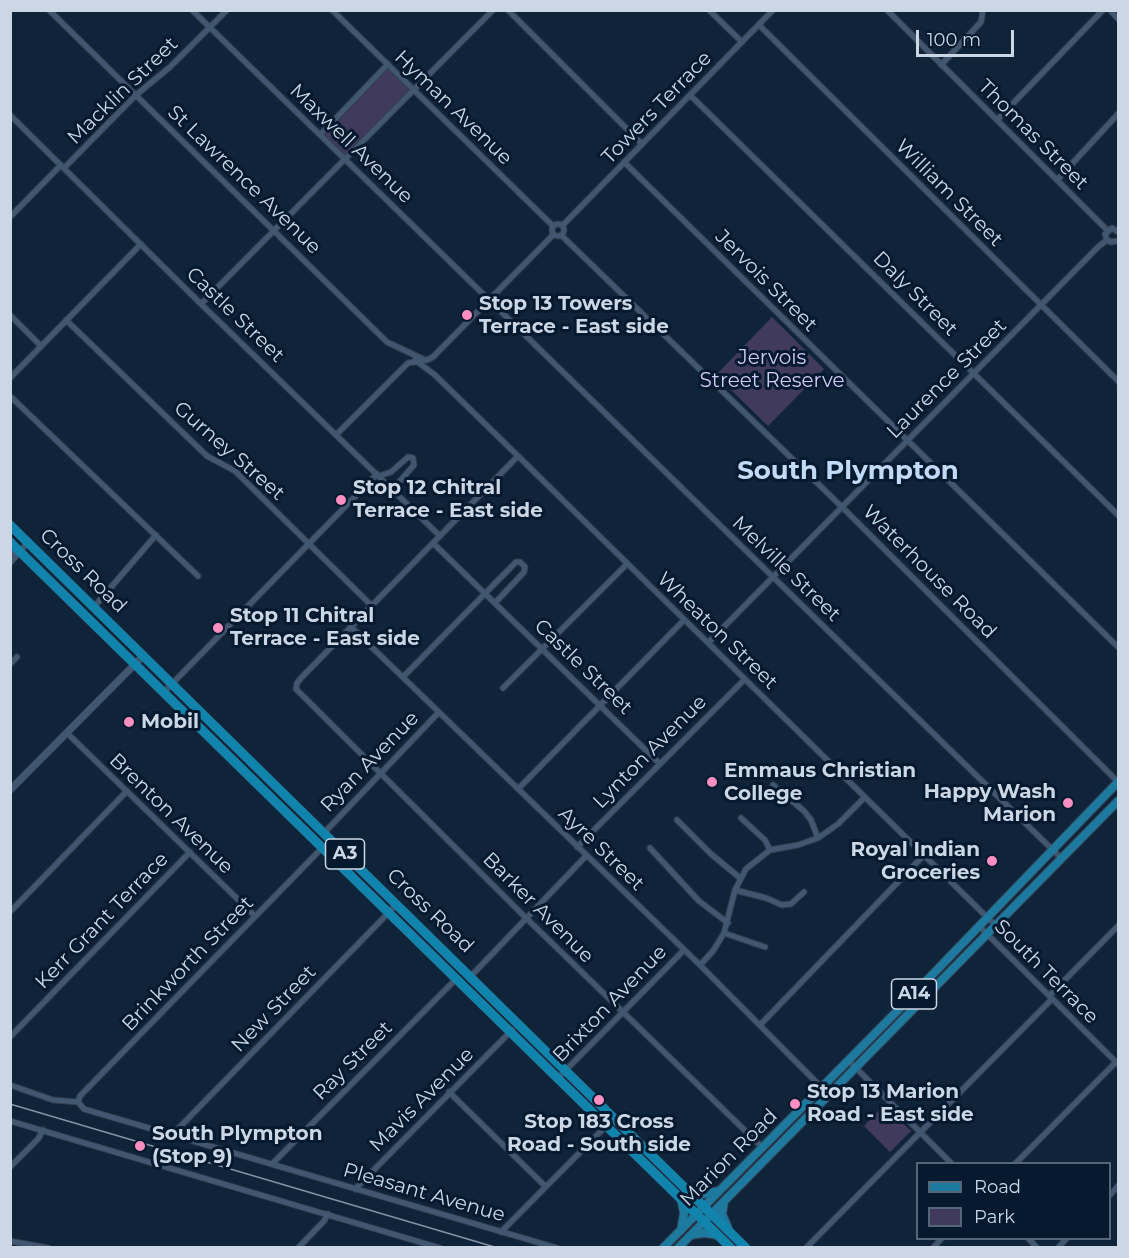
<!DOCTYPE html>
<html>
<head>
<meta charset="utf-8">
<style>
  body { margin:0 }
  #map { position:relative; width:1129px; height:1258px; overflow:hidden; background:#102439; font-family:Montserrat,sans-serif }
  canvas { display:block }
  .frame { position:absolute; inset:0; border:12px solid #cbd7e5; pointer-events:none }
  .legend { position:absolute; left:916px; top:1162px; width:195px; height:78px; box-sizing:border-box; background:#061a2f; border:2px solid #556678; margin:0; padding:8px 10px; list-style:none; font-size:18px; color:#cbd7e5 }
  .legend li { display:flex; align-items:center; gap:12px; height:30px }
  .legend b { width:30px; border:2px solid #556678 }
  .scale { position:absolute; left:916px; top:30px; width:98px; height:27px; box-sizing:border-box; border:3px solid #cbd7e5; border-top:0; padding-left:8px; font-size:18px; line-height:21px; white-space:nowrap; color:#cbd7e5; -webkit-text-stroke:4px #061a2f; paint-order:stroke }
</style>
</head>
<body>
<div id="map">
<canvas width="1129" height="1258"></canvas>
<div class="frame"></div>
<ul class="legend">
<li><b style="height:8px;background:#1d799e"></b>Road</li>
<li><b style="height:16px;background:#403b5c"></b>Park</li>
</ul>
<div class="scale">100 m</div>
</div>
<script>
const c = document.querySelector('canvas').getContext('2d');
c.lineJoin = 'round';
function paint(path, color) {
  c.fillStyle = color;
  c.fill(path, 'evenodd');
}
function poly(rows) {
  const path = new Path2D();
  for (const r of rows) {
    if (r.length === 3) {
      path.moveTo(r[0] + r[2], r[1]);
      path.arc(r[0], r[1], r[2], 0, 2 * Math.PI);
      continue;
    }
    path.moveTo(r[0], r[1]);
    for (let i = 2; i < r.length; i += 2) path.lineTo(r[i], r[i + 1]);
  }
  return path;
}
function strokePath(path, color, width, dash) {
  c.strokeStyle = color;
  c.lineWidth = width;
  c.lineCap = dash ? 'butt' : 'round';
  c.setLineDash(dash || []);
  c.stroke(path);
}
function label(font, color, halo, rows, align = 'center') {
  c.font = font + ' Montserrat,sans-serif';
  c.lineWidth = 6;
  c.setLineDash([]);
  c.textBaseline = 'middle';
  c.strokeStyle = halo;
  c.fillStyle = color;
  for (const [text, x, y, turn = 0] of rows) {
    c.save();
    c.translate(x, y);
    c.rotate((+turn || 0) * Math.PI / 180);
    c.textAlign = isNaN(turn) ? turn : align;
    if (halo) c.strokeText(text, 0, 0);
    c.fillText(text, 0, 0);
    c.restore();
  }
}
const green = poly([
  [388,64,413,88,345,158,321,135],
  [772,317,824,369,768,426,716,375],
  [884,1105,911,1131,890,1152,864,1126]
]);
const minor = poly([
  [49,10,387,342,425,360],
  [192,10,1062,859],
  [332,10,553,226],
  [508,10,642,144],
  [709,10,742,42],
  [887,10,1107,230],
  [1110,10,1118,19],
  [759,25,1118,381],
  [941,65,981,22,983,10],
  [690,95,1118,515],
  [10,115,201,304,440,536],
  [997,120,1103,10],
  [320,135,388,64],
  [624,162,1118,647],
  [64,168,136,95,170,67,227,10],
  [1057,180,1118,114],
  [10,217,61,165],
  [558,230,6],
  [562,226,773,10],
  [561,235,842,507,1118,782],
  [1117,241,1110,242,1106,238,1105,234,1112,228,1118,232],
  [201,304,493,10],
  [10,315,41,346],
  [66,320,207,456,235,471,372,606],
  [415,360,435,375,518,456,996,926],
  [10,378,141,244],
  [10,396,198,576],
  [336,435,408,363,427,360,433,357,553,235],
  [518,456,301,678,297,683,296,689,523,915,763,1148],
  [379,476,391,472,408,457,413,458,414,465,393,489],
  [433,543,659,763],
  [10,554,20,550],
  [10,563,28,542],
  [94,607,156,535],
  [351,627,700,965,829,1095],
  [708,643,1098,247,1107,240],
  [10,664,17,657],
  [403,677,516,562,520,562,525,567,524,572,495,603],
  [503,688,627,564],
  [164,692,377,474],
  [67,733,255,916],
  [773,785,804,811,811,820,818,838],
  [518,789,684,620],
  [741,818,765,840,770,850],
  [677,820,711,854,740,878],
  [324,833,439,712],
  [577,847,745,679],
  [650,848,699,901,728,923],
  [735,890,766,898,782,905,791,904,804,892],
  [10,912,127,791],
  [979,926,1118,1064],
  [724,933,765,947],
  [700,965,713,951,724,933,735,890,746,869,770,850,798,845,818,838,838,824,865,797],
  [471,976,586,856],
  [1049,996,1118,926],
  [760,1025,924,855],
  [10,1037,190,852],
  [848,1060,952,1164],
  [557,1079,684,950],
  [10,1085,53,1100,78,1102,84,1109,557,1248],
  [449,1092,545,1186],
  [78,1102,80,1096,322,848],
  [10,1121,440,1248],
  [172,1135,397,904],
  [272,1164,456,979],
  [1015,1164,1116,1062],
  [10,1167,38,1139,43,1130],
  [355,1189,512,1030],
  [1110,1195,1118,1186],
  [501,1232,614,1118],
  [1028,1238,1037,1248],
  [10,1241,48,1248],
  [298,1248,324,1221,328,1214],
  [806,1248,1052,999],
  [933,1248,942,1238],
  [1058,1248,1067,1238]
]);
const tertiary = poly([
  [10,790,144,655]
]);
const primary = poly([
  [690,1191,703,1194,719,1191],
  [724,1202,722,1214,728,1228],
  [681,1230,684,1213,681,1199],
  [691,1235,704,1233,718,1235],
  [663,1248,906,1002,1118,782],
  [678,1248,1118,801]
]);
const trunk = poly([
  [10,525,746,1248],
  [10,542,731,1248]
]);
const tram = poly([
  [10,1104,498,1248]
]);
const markers = [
  [467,315,6,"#fc8fc1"],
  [341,500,6,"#fc8fc1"],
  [218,628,6,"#fc8fc1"],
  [129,722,6,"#fc8fc1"],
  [712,782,6,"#fc8fc1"],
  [1068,803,6,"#fc8fc1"],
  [992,861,6,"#fc8fc1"],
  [599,1100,6,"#fc8fc1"],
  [795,1104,6,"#fc8fc1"],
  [140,1146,6,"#fc8fc1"]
];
const shields = [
  [345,854,39],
  [914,994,45]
];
const shieldNames = [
  ["A3",345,854],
  ["A14",914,994]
];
const streetNames = [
  ["Macklin Street",123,91,-44],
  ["Hyman Avenue",453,108,44],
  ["Towers Terrace",657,108,-46],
  ["Thomas Street",1033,135,45],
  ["Maxwell Avenue",351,144,44],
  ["St Lawrence Avenue",244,180,44],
  ["William Street",949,193,45],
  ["Jervois Street",766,281,45],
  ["Daly Street",915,294,45],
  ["Castle Street",235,315,44],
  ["Laurence Street",947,379,-45],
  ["Gurney Street",229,451,41],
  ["Melville Street",786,569,44],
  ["Cross Road",83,571,44],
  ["Waterhouse Road",929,572,45],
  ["Wheaton Street",717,631,44],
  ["Castle Street",583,667,44],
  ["Lynton Avenue",650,752,-45],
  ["Ryan Avenue",370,762,-46],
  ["Brenton Avenue",171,814,44],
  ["Ayre Street",601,849,44],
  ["Barker Avenue",538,908,45],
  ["Cross Road",430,911,44],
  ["Kerr Grant Terrace",102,921,-46],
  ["Brinkworth Street",188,964,-46],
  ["South Terrace",1046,972,45],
  ["Brixton Avenue",610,1004,-46],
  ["New Street",274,1009,-46],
  ["Ray Street",353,1061,-45],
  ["Mavis Avenue",422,1100,-45],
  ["Marion Road",729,1158,-45],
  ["Pleasant Avenue",424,1193,16]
];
const poiNames = [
  ["Stop 13 Towers",479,304],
  ["Terrace - East side",479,327],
  ["Stop 12 Chitral",353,488],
  ["Terrace - East side",353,511],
  ["Stop 11 Chitral",230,616],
  ["Terrace - East side",230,639],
  ["Mobil",141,722],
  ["Emmaus Christian",724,771],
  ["College",724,794],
  ["Happy Wash",1056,792,"right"],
  ["Marion",1056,815,"right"],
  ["Royal Indian",980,850,"right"],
  ["Groceries",980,873,"right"],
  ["Stop 13 Marion",807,1092],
  ["Road - East side",807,1115],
  ["Stop 183 Cross",599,1122,"center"],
  ["Road - South side",599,1145,"center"],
  ["South Plympton",152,1134],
  ["(Stop 9)",152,1157]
];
const parkNames = [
  ["Jervois",772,358],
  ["Street Reserve",772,381]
];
const districtNames = [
  ["South Plympton",848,471]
];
paint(green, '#403b5c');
strokePath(minor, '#313d4f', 7);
strokePath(tertiary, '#313d4f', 8);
strokePath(primary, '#313d4f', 10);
strokePath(trunk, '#313d4f', 10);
strokePath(minor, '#41576f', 5);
strokePath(tertiary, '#41576f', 7);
strokePath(primary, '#1d799e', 8);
strokePath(trunk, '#1184ae', 9);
strokePath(tram, '#8493a4', 1.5);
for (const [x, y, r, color] of markers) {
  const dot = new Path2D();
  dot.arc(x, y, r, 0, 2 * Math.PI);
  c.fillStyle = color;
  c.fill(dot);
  strokePath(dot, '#061a2f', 2);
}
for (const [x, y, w] of shields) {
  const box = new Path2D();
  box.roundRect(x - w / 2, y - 15, w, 30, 4.5);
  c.fillStyle = '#061a2f';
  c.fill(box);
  strokePath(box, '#cbd7e5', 1.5);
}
label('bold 18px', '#cbd7e5', null, shieldNames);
label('20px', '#cbd7e5', '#061a2f', streetNames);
label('bold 20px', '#cbd7e5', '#061a2f', poiNames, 'left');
label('20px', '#d0caf7', '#061a2f', parkNames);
label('bold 26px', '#c1dbf7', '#061a2f', districtNames);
</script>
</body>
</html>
